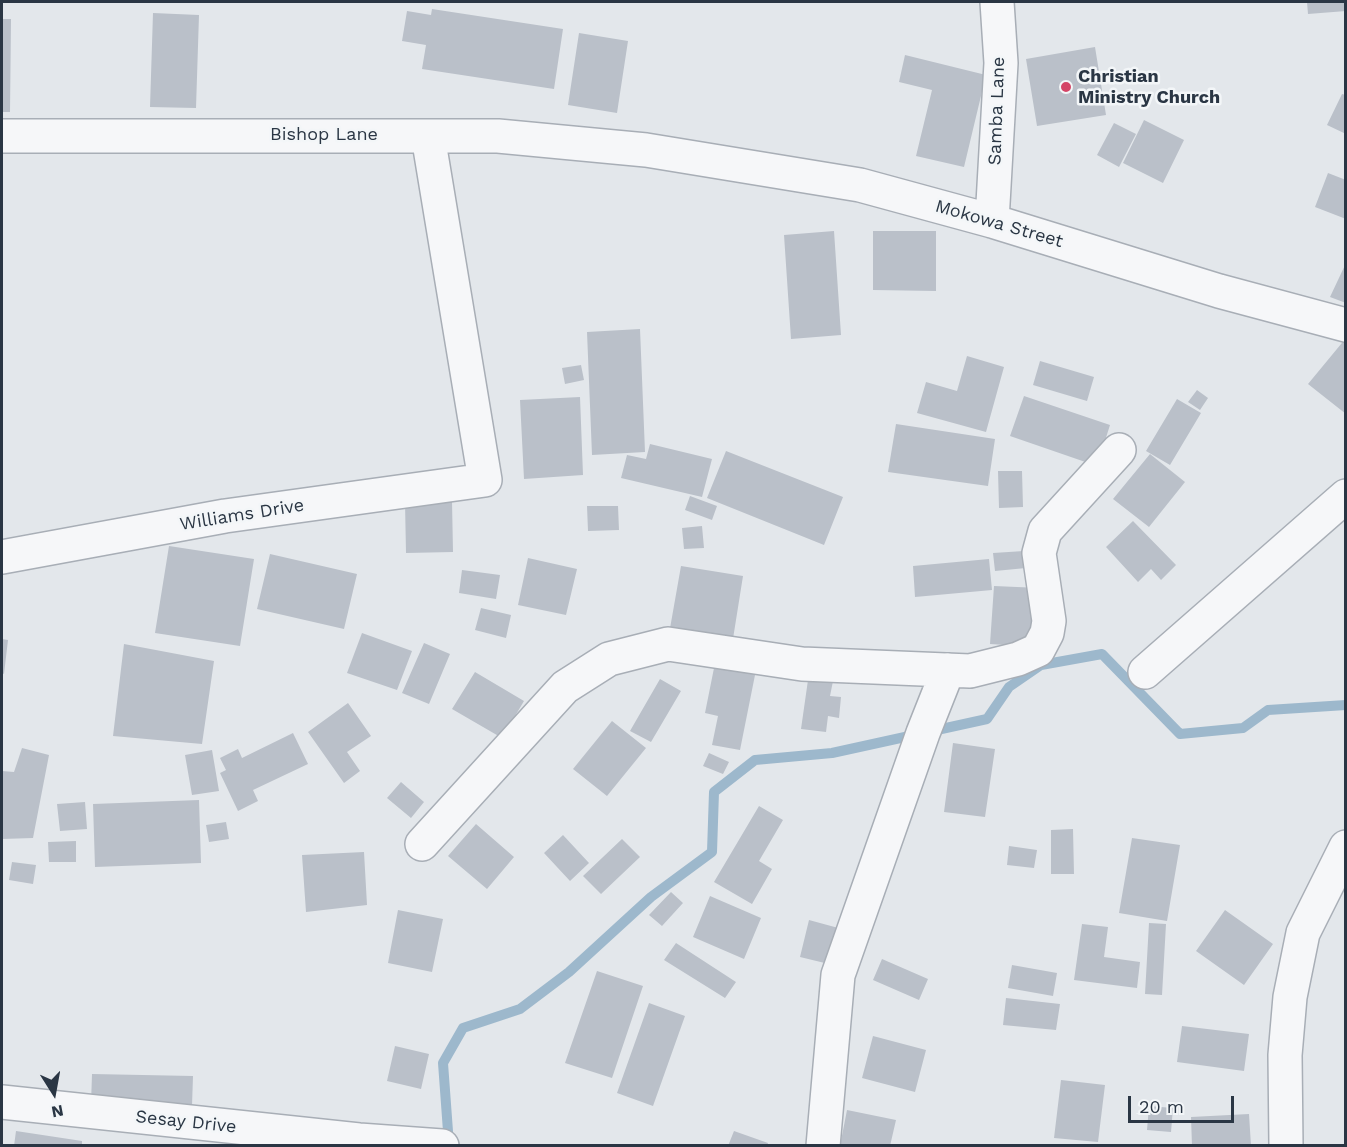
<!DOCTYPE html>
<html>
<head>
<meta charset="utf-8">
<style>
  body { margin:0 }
  #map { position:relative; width:1347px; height:1147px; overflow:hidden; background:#e3e7eb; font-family:"Work Sans",sans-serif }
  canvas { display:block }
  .frame { position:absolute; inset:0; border:3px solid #2a3644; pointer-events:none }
  .north { position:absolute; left:24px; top:1063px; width:60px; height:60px; -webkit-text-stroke:4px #f3f6f8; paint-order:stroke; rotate:169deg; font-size:16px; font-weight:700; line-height:24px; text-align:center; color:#2a3644 }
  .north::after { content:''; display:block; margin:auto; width:21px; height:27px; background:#2a3644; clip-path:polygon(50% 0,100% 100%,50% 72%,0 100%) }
  .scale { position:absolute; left:1128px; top:1096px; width:106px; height:27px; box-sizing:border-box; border:3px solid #2a3644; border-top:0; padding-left:8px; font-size:18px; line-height:21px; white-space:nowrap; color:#2a3644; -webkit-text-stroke:4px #f3f6f8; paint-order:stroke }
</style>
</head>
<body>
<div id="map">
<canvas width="1347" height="1147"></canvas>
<div class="frame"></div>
<div class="north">N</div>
<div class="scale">20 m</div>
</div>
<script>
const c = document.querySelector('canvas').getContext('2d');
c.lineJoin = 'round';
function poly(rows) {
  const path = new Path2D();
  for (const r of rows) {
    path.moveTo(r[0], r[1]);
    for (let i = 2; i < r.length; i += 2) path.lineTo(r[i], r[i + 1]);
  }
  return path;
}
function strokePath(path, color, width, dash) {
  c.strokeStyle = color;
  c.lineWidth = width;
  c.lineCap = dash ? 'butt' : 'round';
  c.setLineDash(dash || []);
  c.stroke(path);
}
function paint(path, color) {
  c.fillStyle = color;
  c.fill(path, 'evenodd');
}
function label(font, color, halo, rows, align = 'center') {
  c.font = font + ' "Work Sans",sans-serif';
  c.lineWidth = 5;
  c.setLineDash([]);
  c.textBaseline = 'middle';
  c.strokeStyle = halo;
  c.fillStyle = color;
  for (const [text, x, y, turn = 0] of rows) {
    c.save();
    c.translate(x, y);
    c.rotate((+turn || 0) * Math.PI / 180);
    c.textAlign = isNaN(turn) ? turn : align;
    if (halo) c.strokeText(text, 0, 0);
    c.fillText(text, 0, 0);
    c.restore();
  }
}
const stream = poly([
  [449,1145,443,1063,463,1028,520,1009,569,972,651,897,712,852,714,792,755,760,832,753,987,719,1009,687,1041,665,1102,654,1180,734,1243,728,1268,710,1346,705]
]);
const building = poly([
  [1307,2,1346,2,1346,11,1308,14],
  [432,9,563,29,554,89,422,69,426,45,402,41,407,11,431,15],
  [153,13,199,15,196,108,150,107],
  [2,19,11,19,10,112,2,112],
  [579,33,628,41,617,113,568,105],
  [1095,47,1106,115,1037,126,1026,59],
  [905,55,986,75,964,167,916,156,932,90,899,82],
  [1342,94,1346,95,1346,134,1327,125],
  [1144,120,1184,140,1163,183,1123,163],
  [1114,123,1136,134,1119,167,1097,155],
  [1328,173,1346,180,1346,219,1315,207],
  [834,231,841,335,791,339,784,235],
  [873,231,936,231,936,291,873,290],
  [1346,263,1346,303,1330,297],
  [640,329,645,452,592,455,587,332],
  [1346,338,1346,414,1308,384],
  [967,356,1004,367,986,432,917,413,926,382,957,391],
  [1040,361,1094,377,1087,401,1033,385],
  [581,365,584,380,565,384,562,368],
  [1197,390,1208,398,1200,410,1188,402],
  [1024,396,1110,425,1097,466,1010,436],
  [580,397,583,475,524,479,520,400],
  [1177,399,1201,413,1170,465,1146,451],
  [896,424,995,439,988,486,888,472],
  [650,444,712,459,702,497,621,478,627,455,646,459],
  [726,451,843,497,824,545,707,498],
  [1150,454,1185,482,1149,527,1113,499],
  [998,471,1022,471,1023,507,999,508],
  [690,496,717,506,712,520,685,510],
  [452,501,453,552,406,553,405,502],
  [587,506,618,506,619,530,588,531],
  [1133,521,1176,565,1161,580,1151,569,1138,582,1106,547],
  [702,526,704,548,684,549,682,528],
  [169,546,254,559,240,646,155,633],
  [1024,551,1026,568,995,571,993,553],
  [270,554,357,574,344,629,257,609],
  [528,558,577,569,566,615,518,605],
  [989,559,992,590,915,597,913,566],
  [681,566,743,576,732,645,669,634],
  [462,570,500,575,496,599,459,593],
  [994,586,1040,588,1037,647,990,644],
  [481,608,511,615,506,638,475,630],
  [362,633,412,651,397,690,347,673],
  [2,639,8,640,4,674,2,673],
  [424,643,450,654,429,704,402,693],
  [124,644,214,661,202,744,113,736],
  [715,663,756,670,740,750,712,745,718,716,705,713],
  [475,672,524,701,502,738,452,709],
  [809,673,834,676,830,696,841,697,839,718,828,716,826,732,801,729],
  [660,679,681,691,651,742,630,731],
  [348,703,371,736,347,752,360,771,344,783,308,732],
  [612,721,646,748,607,796,573,769],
  [293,733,308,764,253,790,258,801,238,811,220,773,226,770,220,758,238,749,242,758],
  [953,743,995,749,985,817,944,812],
  [22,748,49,755,33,838,2,839,2,771,14,772],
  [212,750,219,791,192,795,185,755],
  [709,753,729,762,723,774,703,766],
  [401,782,424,802,411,818,387,798],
  [199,800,201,863,95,867,93,804],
  [85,802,87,829,60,831,57,804],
  [759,806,783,820,759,861,772,869,752,904,714,882],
  [226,822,229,839,209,842,206,825],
  [476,824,514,857,487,889,448,856],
  [1073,829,1074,874,1051,874,1051,830],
  [563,835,589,863,570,881,544,853],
  [1132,838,1180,845,1167,921,1119,913],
  [622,839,640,857,601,894,583,876],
  [76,841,76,862,49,862,48,842],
  [1009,846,1037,850,1034,868,1007,865],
  [364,852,367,905,306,912,302,855],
  [12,862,36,865,33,884,9,880],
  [671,892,683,903,662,926,649,915],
  [710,896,761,918,744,959,693,937],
  [398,910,443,919,432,972,388,963],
  [1225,910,1273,944,1244,985,1196,951],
  [809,920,842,929,833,965,800,957],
  [1149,923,1166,924,1162,995,1145,994],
  [1082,924,1108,927,1104,957,1140,962,1137,988,1074,980],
  [676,943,736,982,725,998,664,960],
  [882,959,928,979,919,1000,873,980],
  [1012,965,1057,973,1053,996,1008,988],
  [597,971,643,986,612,1078,565,1063],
  [1006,998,1060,1004,1056,1030,1003,1025],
  [649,1003,685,1016,653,1106,617,1093],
  [1182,1026,1249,1034,1244,1071,1177,1062],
  [873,1036,926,1050,915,1092,862,1078],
  [395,1046,429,1054,421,1089,387,1081],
  [92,1074,193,1076,192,1106,91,1104],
  [1061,1080,1105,1085,1098,1142,1054,1138],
  [1149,1106,1173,1108,1171,1132,1147,1130],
  [847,1110,896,1120,890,1146,840,1146],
  [1249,1114,1251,1146,1192,1146,1191,1117],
  [16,1131,82,1141,82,1146,14,1146],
  [734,1131,768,1143,767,1146,728,1146]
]);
const minor = poly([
  [2,136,498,136,646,150,860,185,992,221,1219,291,1346,325],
  [992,221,1001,63,997,2],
  [2,557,225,516,485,480,428,136],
  [1145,672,1346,496],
  [422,844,565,687,609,659,668,644,802,664,970,671,1018,659,1038,650,1047,633,1049,621,1039,553,1045,531,1119,450],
  [2,1102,359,1140,442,1146],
  [823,1146,838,975,923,733,948,670],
  [1286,1146,1285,1055,1290,997,1303,933,1346,847]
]);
const markers = [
  [1066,87,6,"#d44466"]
];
const poiNames = [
  ["Christian",1078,77],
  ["Ministry Church",1078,98]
];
const streetNames = [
  ["Samba Lane",997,111,-88],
  ["Bishop Lane",324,135],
  ["Mokowa Street",999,224,16],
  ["Williams Drive",242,515,-9],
  ["Sesay Drive",186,1122,6]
];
strokePath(stream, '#9db8cc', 10);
paint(building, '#bac0c9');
strokePath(minor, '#a8aeb6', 36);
strokePath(minor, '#f6f7f9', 33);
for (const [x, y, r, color] of markers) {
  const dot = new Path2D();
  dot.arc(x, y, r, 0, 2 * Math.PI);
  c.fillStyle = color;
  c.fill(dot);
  strokePath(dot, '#f3f6f8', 2);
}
label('bold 18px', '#2a3644', '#f3f6f8', poiNames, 'left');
label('18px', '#2a3644', '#f3f6f8', streetNames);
</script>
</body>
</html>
